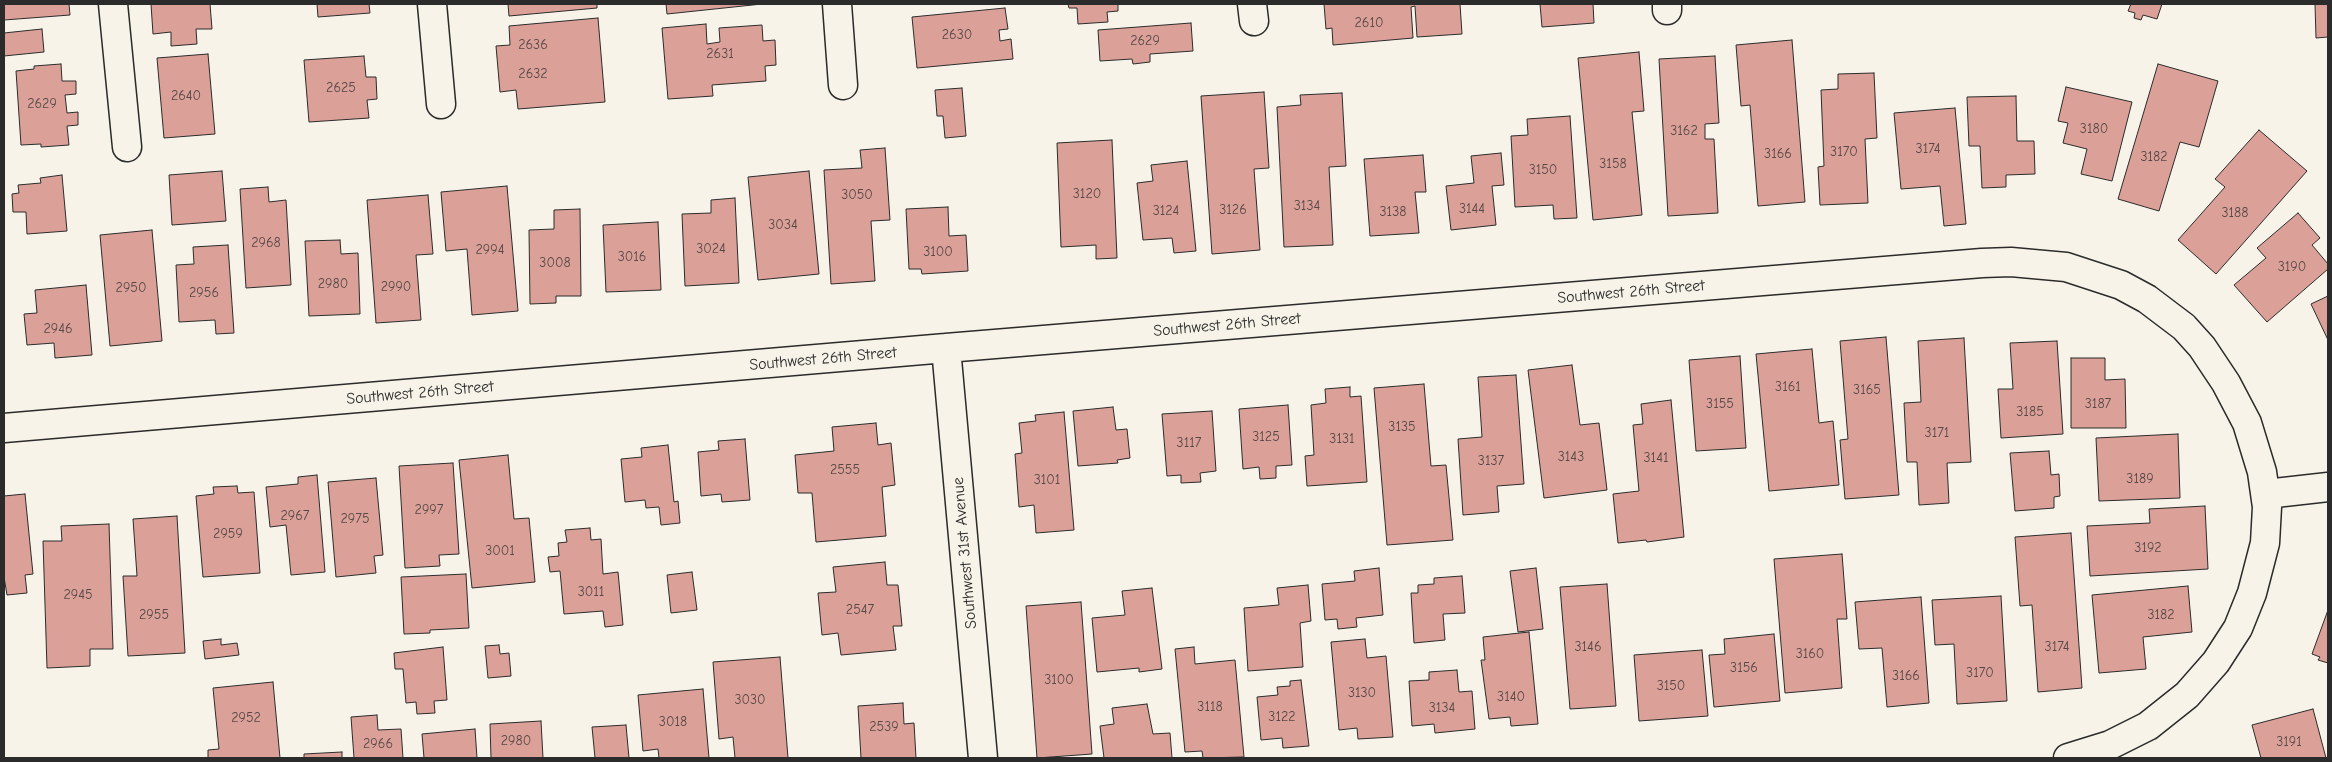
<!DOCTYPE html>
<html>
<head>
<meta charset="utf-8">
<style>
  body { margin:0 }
  #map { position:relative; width:2332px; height:762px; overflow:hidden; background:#f7f3e8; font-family:"Comic Neue",sans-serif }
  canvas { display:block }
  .frame { position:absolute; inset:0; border:5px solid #2b2b2b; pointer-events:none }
</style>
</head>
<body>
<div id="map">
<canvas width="2332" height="762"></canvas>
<div class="frame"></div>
</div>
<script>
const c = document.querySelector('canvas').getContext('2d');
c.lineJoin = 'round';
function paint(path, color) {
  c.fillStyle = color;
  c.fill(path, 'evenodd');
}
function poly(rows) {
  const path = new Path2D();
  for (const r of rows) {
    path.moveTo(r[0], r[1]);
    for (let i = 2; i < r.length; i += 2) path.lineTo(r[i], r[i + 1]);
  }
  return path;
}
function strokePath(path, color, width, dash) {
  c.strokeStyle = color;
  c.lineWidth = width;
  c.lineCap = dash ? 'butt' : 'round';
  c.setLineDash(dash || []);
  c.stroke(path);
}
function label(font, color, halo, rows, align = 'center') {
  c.font = font + ' "Comic Neue",sans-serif';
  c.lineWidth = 4;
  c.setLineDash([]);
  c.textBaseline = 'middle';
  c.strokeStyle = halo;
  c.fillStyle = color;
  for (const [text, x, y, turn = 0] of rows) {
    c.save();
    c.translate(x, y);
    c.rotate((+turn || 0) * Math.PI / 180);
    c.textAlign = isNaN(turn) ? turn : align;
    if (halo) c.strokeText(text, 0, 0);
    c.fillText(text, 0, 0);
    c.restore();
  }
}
const building = poly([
  [4,4,69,4,70,15,4,20,4,4],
  [151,4,210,4,212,29,196,29,197,44,171,46,171,32,153,34,151,4],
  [317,4,369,4,370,13,318,17,317,4],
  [508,4,597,4,597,8,509,16,508,4],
  [666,4,762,4,667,14,666,4],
  [1068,4,1118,4,1118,11,1107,12,1108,22,1078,24,1077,8,1069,8,1068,4],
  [1324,4,1460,4,1462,34,1417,37,1415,6,1411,7,1413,38,1333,45,1332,28,1326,29,1324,4],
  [1540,4,1593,4,1594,23,1542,27,1540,4],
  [2131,4,2162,4,2157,19,2143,15,2141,20,2134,18,2135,13,2128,11,2131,4],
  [2315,4,2328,4,2328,37,2316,38,2315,4],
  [1005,8,1008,29,999,30,1000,41,1011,39,1013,59,917,68,912,17,1005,8],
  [598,18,605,102,518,109,516,90,500,92,496,46,510,45,509,26,598,18],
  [1191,23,1193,51,1150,54,1150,62,1133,64,1132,59,1100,61,1098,30,1191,23],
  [706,24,707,44,720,42,719,28,762,25,763,41,775,40,776,65,765,66,766,81,712,85,713,96,668,99,662,28,706,24],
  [42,29,44,52,4,56,4,33,42,29],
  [1792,40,1805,202,1758,206,1750,105,1741,106,1736,45,1792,40],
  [1639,52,1644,111,1632,112,1642,215,1593,220,1578,58,1639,52],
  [208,54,215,134,164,138,157,58,208,54],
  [364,56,366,77,376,77,377,99,367,100,369,118,309,122,304,60,364,56],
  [1715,56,1719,123,1705,124,1705,139,1714,139,1718,213,1668,216,1659,59,1715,56],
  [61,64,62,81,76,81,76,94,65,95,67,113,78,112,78,125,67,126,69,145,41,147,41,144,21,145,16,71,34,69,34,66,61,64],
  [2158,64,2218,81,2199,147,2180,142,2159,211,2118,199,2158,64],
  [1874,73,1877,138,1865,139,1868,203,1820,205,1818,167,1824,166,1821,90,1838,89,1838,74,1874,73],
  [2066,87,2132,102,2112,181,2081,174,2087,149,2063,143,2068,123,2058,121,2066,87],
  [962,88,966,136,945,138,943,116,937,116,935,90,962,88],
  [1264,92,1269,168,1254,169,1260,250,1212,254,1201,96,1264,92],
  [1342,93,1346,166,1329,167,1333,245,1284,247,1277,107,1301,105,1300,95,1342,93],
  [2016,96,2017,141,2034,141,2035,174,2006,175,2006,187,1982,188,1980,146,1969,146,1967,97,2016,96],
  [1955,108,1966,224,1944,226,1940,186,1901,189,1894,113,1955,108],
  [1570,116,1577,218,1554,219,1553,205,1515,207,1511,136,1528,135,1527,119,1570,116],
  [2259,130,2307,171,2216,274,2178,240,2225,187,2215,179,2259,130],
  [1112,140,1117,258,1096,259,1096,245,1061,247,1057,143,1112,140],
  [885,148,890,220,871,221,875,281,831,284,824,170,862,168,860,150,885,148],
  [1501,153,1504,185,1492,186,1496,225,1451,230,1446,186,1474,183,1471,156,1501,153],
  [1423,155,1426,192,1415,192,1419,233,1370,236,1364,159,1423,155],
  [1187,161,1196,251,1174,253,1172,238,1143,240,1137,183,1153,181,1151,165,1187,161],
  [222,171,226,221,172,225,169,175,222,171],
  [809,171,819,274,758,280,748,177,809,171],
  [62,175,67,231,27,234,26,212,13,212,12,194,19,193,18,185,41,183,40,178,62,175],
  [507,186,518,311,472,315,467,249,446,251,441,192,507,186],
  [268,187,269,202,286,200,291,285,246,288,240,189,268,187],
  [428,195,433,254,416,255,421,320,376,323,367,200,428,195],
  [735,198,739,283,685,286,682,214,711,213,711,200,735,198],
  [948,207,949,236,966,235,968,271,922,274,921,269,909,269,906,209,948,207],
  [580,209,581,296,556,296,556,303,530,304,529,230,554,229,554,210,580,209],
  [2298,213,2320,238,2312,245,2328,264,2328,269,2267,322,2234,285,2266,258,2257,248,2298,213],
  [658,222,661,290,606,292,603,225,658,222],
  [152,230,162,341,110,346,100,235,152,230],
  [340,240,341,254,358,253,360,314,309,316,305,241,340,240],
  [228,245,234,333,216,334,215,320,179,322,176,265,194,264,193,247,228,245],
  [86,285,92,355,55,358,54,343,27,345,24,314,37,313,35,290,86,285],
  [2328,296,2328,340,2311,304,2328,296],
  [1886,337,1899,495,1845,499,1840,440,1848,439,1840,341,1886,337],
  [1964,338,1971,462,1947,463,1949,503,1919,505,1917,462,1907,462,1904,403,1921,402,1918,341,1964,338],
  [2057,341,2063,434,2001,438,1998,389,2013,389,2010,343,2057,341],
  [1812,349,1819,423,1833,421,1839,485,1769,491,1756,354,1812,349],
  [1740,356,1746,448,1696,451,1689,360,1740,356],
  [2071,358,2105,358,2105,380,2125,379,2126,428,2071,428,2071,358],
  [1572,365,1580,425,1599,423,1607,490,1544,498,1528,370,1572,365],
  [1516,375,1524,484,1497,486,1499,512,1463,515,1458,439,1482,437,1478,377,1516,375],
  [1424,384,1431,466,1446,465,1453,540,1387,545,1374,388,1424,384],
  [1350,387,1350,397,1361,396,1367,482,1307,486,1305,456,1314,455,1311,405,1326,403,1325,389,1350,387],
  [1671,400,1684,537,1647,542,1646,540,1618,543,1613,494,1639,491,1633,425,1643,424,1641,404,1671,400],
  [1288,405,1292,465,1276,466,1276,478,1260,479,1259,467,1243,469,1239,409,1288,405],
  [1113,407,1116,430,1127,429,1130,458,1117,460,1118,463,1078,466,1073,411,1113,407],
  [1212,411,1216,471,1200,473,1201,482,1181,483,1181,475,1167,476,1162,414,1212,411],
  [1064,412,1074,530,1036,533,1034,505,1019,507,1015,454,1022,453,1019,423,1036,421,1035,415,1064,412],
  [876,423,878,445,891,443,895,485,882,487,886,536,816,542,812,493,798,493,795,455,834,451,832,427,876,423],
  [2178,434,2180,498,2099,501,2096,438,2178,434],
  [745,439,750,500,722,502,721,494,701,496,698,452,719,450,718,441,745,439],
  [668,445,674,502,678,501,680,523,661,525,659,507,646,508,645,500,625,502,621,459,642,457,641,448,668,445],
  [2049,451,2051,475,2059,474,2060,496,2054,497,2054,508,2015,511,2010,453,2049,451],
  [508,455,514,519,529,518,535,582,472,588,459,460,508,455],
  [453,463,459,554,439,555,440,566,405,568,399,466,453,463],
  [317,475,325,572,291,575,286,525,270,527,266,487,298,484,298,477,317,475],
  [376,478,383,555,374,556,376,573,336,577,328,482,376,478],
  [237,486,238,493,254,492,260,573,203,577,196,496,214,494,213,487,237,486],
  [25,494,33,574,25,575,27,593,7,595,4,577,4,496,25,494],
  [2205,506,2208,569,2090,576,2087,526,2150,523,2149,509,2205,506],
  [177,516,185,653,128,656,123,576,137,576,133,519,177,516],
  [109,524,113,649,90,649,90,666,47,668,43,541,62,541,61,526,109,524],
  [590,528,591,540,601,539,603,574,618,572,623,625,605,627,603,611,564,614,560,571,550,572,548,557,559,556,558,543,567,542,565,530,590,528],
  [2071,533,2082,688,2038,692,2032,605,2020,606,2015,537,2071,533],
  [1842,554,1847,619,1837,619,1842,688,1785,693,1774,559,1842,554],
  [885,562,887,585,898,585,902,626,893,626,896,650,841,655,838,633,822,635,818,593,836,592,833,567,885,562],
  [1379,568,1383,615,1356,618,1357,627,1338,629,1337,619,1325,620,1322,584,1355,581,1354,571,1379,568],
  [1536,568,1543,629,1518,632,1510,571,1536,568],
  [692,572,697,610,671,613,667,575,692,572],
  [466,574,469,628,430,630,430,633,404,634,401,577,466,574],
  [1462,576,1465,613,1443,614,1445,640,1414,643,1411,593,1418,593,1418,585,1434,584,1434,578,1462,576],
  [1607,584,1616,706,1570,709,1560,587,1607,584],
  [1308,585,1311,621,1300,623,1303,667,1248,671,1244,608,1279,605,1277,588,1308,585],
  [2188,586,2192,632,2143,637,2146,669,2099,673,2092,595,2188,586],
  [1152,588,1162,669,1139,672,1139,668,1097,672,1092,618,1125,615,1122,591,1152,588],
  [2001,596,2007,701,1957,704,1954,644,1935,645,1932,600,2001,596],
  [1921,597,1929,703,1887,707,1882,648,1859,649,1855,602,1921,597],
  [1081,602,1092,754,1037,758,1026,606,1081,602],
  [2328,610,2328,663,2318,660,2320,657,2312,654,2328,610],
  [1529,632,1538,724,1511,726,1510,717,1489,719,1481,660,1485,660,1483,637,1529,632],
  [1774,634,1780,701,1714,707,1709,655,1725,654,1724,639,1774,634],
  [221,639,221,645,237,643,239,655,205,659,203,641,221,639],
  [1365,639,1367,658,1386,656,1393,737,1358,739,1357,728,1339,730,1331,642,1365,639],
  [499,645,500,654,509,653,511,676,488,678,485,646,499,645],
  [443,647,447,700,434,701,435,713,417,714,416,702,406,703,403,669,395,669,394,653,443,647],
  [1194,647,1195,664,1235,660,1244,757,1203,758,1202,751,1185,752,1175,649,1194,647],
  [1702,650,1708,716,1639,721,1634,655,1702,650],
  [780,657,788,758,735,758,733,737,719,739,713,662,780,657],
  [1457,670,1459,692,1472,691,1475,729,1435,733,1434,724,1412,726,1409,681,1429,680,1429,672,1457,670],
  [1301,680,1309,746,1283,748,1282,738,1261,740,1257,697,1278,695,1277,687,1290,686,1290,681,1301,680],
  [273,682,280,758,208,758,208,750,219,749,213,688,273,682],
  [703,689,709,758,659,758,658,749,643,751,638,695,703,689],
  [903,703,904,724,914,723,916,758,861,758,858,706,903,703],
  [1147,704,1153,734,1170,733,1172,758,1104,758,1100,726,1114,724,1112,708,1147,704],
  [2313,709,2326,758,2261,758,2252,725,2313,709],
  [377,715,378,730,401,729,403,758,354,758,351,717,377,715],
  [541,721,543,758,491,758,490,724,541,721],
  [626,725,629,758,595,758,592,727,626,725],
  [475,729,477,758,424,758,422,734,475,729],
  [342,752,342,758,304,758,304,754,342,752]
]);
const minor = poly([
  [113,4,127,147],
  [432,4,441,104],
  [837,4,843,85],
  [1252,4,1254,21],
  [1667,4,1667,10],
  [946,348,983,758],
  [4,428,946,348,1982,263,2011,262,2066,267,2121,285,2147,299,2184,327,2202,347,2226,383,2247,423,2262,472,2267,507,2265,543,2252,593,2238,628,2216,662,2187,695,2148,726,2110,745,2068,758],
  [2266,494,2328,487]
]);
const numberNames = [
  ["2610",1369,23],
  ["2630",957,35],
  ["2629",1145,41],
  ["2636",533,45],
  ["2631",720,54],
  ["2632",533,74],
  ["2625",341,88],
  ["2640",186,96],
  ["2629",42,104],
  ["3180",2094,129],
  ["3162",1684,131],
  ["3174",1928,149],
  ["3170",1844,152],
  ["3166",1778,154],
  ["3182",2154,157],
  ["3158",1613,164],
  ["3150",1543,170],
  ["3120",1087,194],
  ["3050",857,195],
  ["3134",1307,206],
  ["3144",1472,209],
  ["3126",1233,210],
  ["3124",1166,211],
  ["3138",1393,212],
  ["3188",2235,213],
  ["3034",783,225],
  ["2968",266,243],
  ["3024",711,249],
  ["2994",490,250],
  ["3100",938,252],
  ["3016",632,257],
  ["3008",555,263],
  ["3190",2292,267],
  ["2980",333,284],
  ["2990",396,287],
  ["2950",131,288],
  ["2956",204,293],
  ["2946",58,329],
  ["3161",1788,387],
  ["3165",1867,390],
  ["3155",1720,404],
  ["3187",2098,404],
  ["3185",2030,412],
  ["3135",1402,427],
  ["3171",1937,433],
  ["3125",1266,437],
  ["3131",1342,439],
  ["3117",1189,443],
  ["3143",1571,457],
  ["3141",1656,458],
  ["3137",1491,461],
  ["2555",845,470],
  ["3189",2140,479],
  ["3101",1047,480],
  ["2997",429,510],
  ["2967",295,516],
  ["2975",355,519],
  ["2959",228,534],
  ["3192",2148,548],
  ["3001",500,551],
  ["3011",591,592],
  ["2945",78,595],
  ["2547",860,610],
  ["2955",154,615],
  ["3182",2161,615],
  ["3146",1588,647],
  ["3174",2057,647],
  ["3160",1810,654],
  ["3156",1744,668],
  ["3170",1980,673],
  ["3166",1906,676],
  ["3100",1059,680],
  ["3150",1671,686],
  ["3130",1362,693],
  ["3140",1511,697],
  ["3030",750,700],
  ["3118",1210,707],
  ["3134",1442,708],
  ["3122",1282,717],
  ["2952",246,718],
  ["3018",673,722],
  ["2539",884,727],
  ["2980",516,741],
  ["3191",2289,742],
  ["2966",378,744]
];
const streetNames = [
  ["Southwest 26th Street",1631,292,-5],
  ["Southwest 26th Street",1227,325,-5],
  ["Southwest 26th Street",823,359,-5],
  ["Southwest 26th Street",420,393,-5],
  ["Southwest 31st Avenue",965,553,-95]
];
paint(building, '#dba199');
strokePath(building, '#2b2b2b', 1);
strokePath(minor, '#2b2b2b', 31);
strokePath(minor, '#f7f3e8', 28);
label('14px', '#574846', null, numberNames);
label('16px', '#2b2b2b', '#f7f3e8', streetNames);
</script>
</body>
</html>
